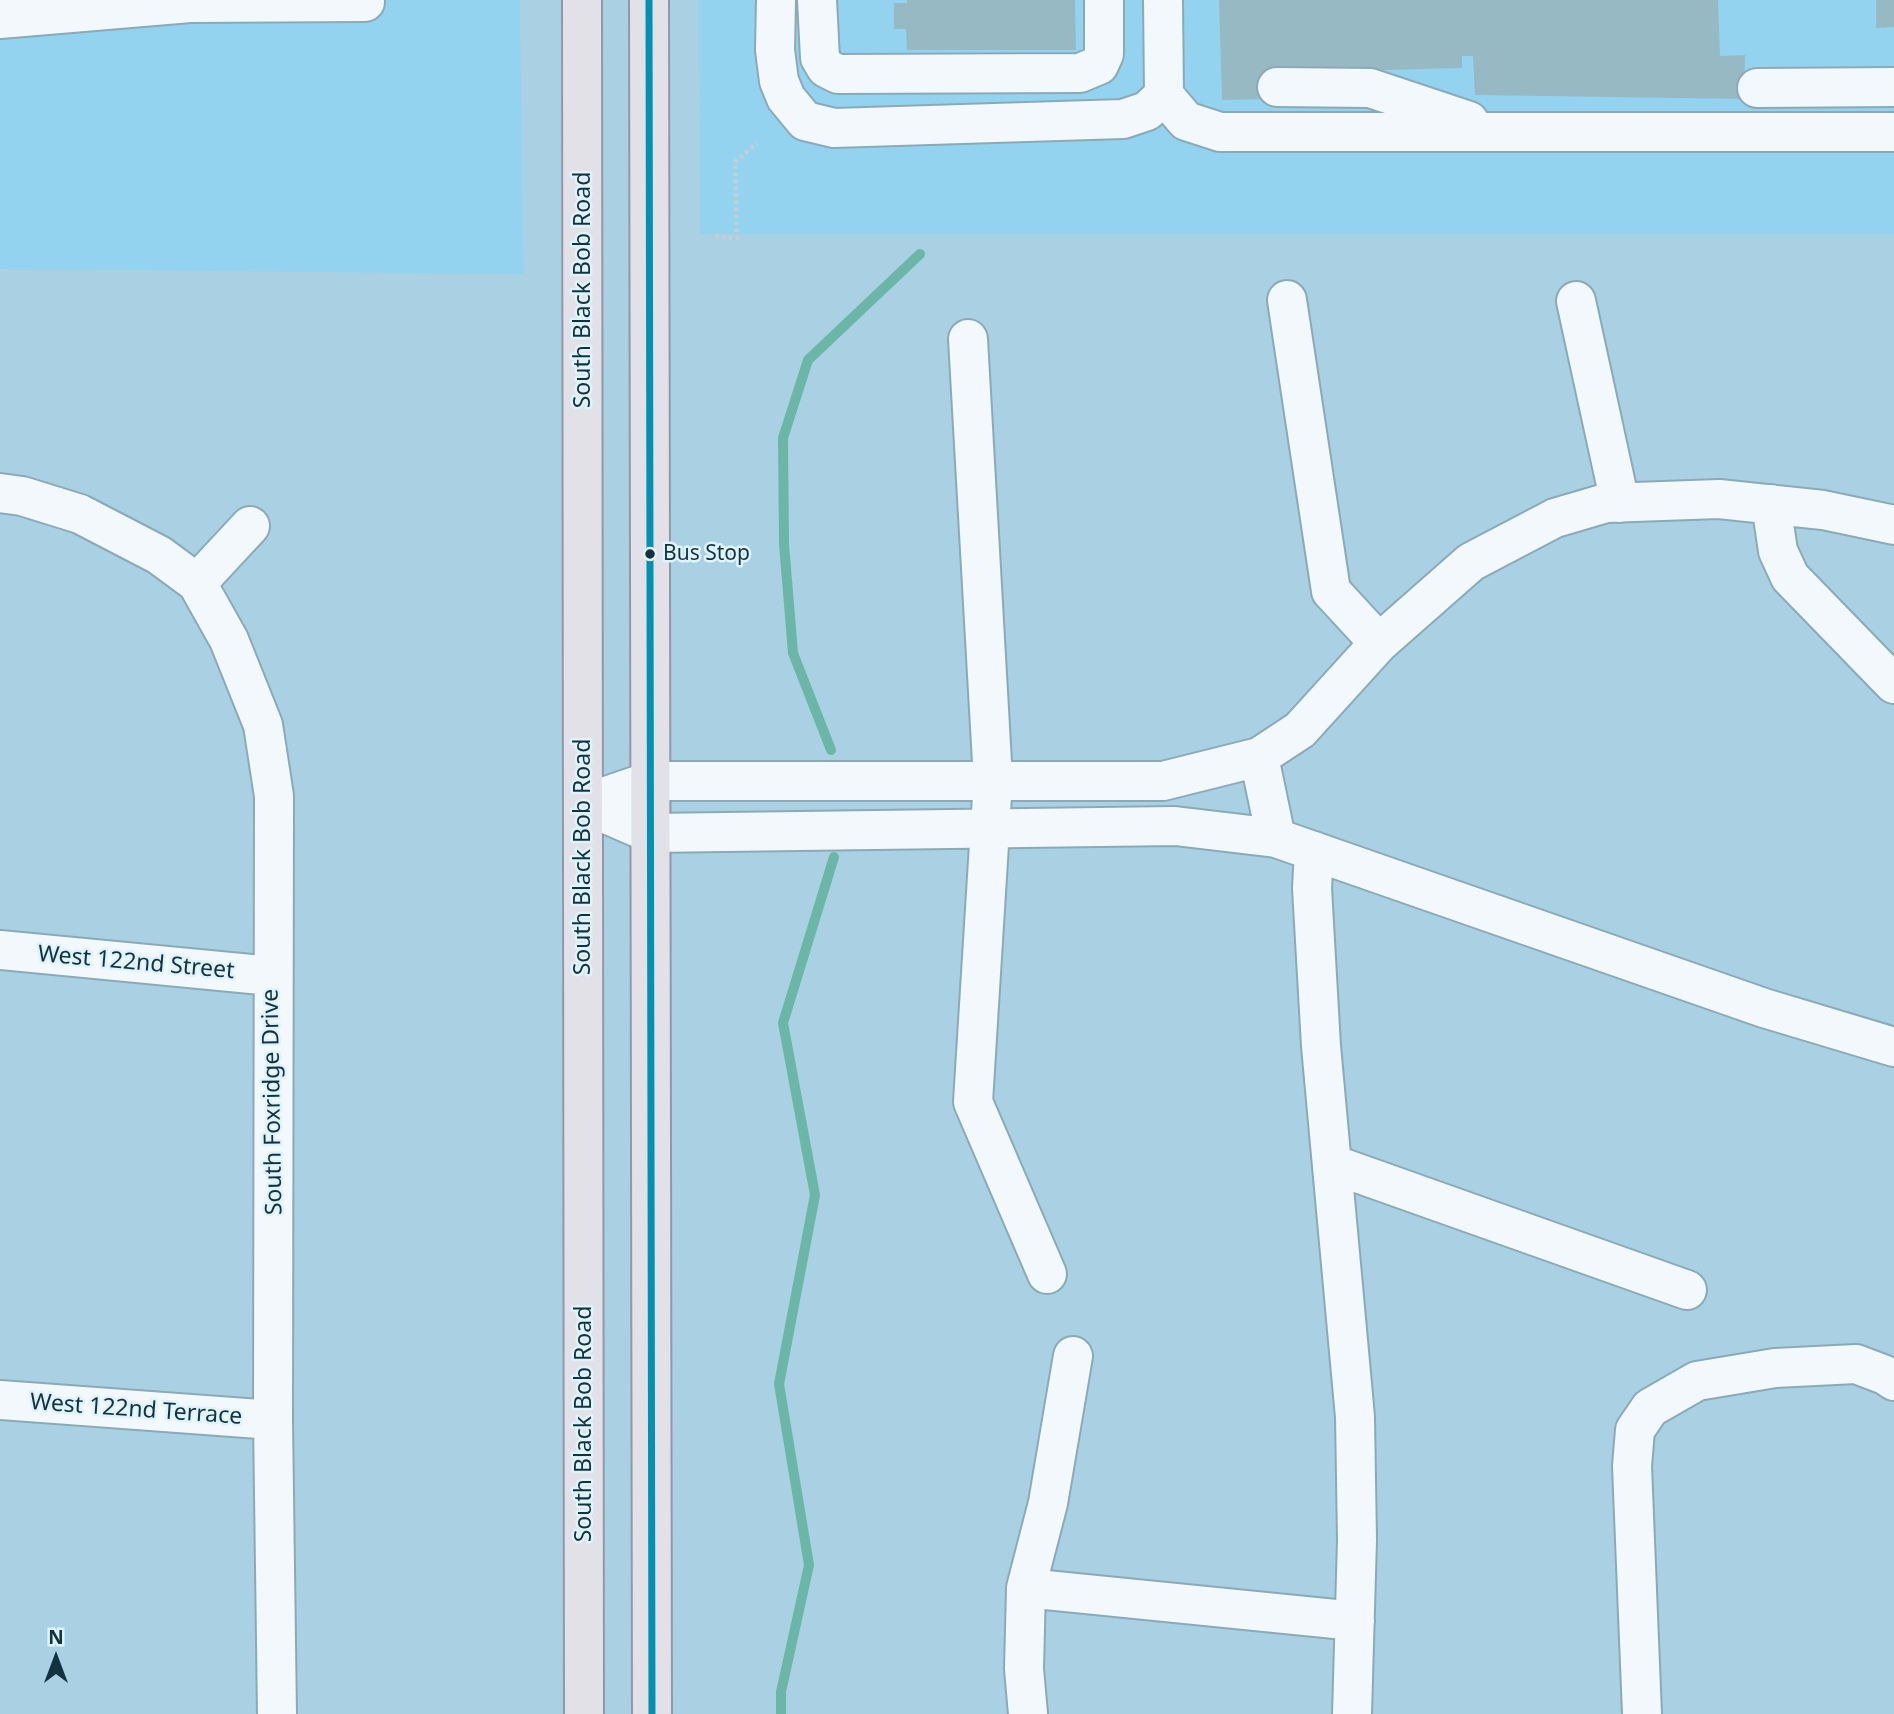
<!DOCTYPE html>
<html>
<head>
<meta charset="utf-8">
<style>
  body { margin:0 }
  #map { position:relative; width:1894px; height:1714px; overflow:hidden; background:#aad1e3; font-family:"Noto Sans",sans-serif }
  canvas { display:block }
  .north { position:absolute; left:21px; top:1623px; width:70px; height:70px; -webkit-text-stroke:5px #def3fd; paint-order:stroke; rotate:0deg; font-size:19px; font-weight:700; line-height:28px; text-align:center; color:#13323f }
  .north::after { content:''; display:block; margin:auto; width:24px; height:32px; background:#13323f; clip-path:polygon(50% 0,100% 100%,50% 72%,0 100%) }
</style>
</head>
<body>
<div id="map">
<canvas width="1894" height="1714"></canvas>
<div class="north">N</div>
</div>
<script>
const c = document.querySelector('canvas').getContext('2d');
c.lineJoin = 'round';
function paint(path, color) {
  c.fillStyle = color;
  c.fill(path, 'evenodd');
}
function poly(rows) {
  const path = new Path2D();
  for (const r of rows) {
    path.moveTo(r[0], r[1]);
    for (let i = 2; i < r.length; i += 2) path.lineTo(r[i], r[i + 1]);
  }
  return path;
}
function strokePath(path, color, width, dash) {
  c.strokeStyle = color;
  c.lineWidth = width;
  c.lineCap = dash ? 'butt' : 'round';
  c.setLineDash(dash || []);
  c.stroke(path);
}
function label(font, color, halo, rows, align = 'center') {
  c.font = font + ' "Noto Sans",sans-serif';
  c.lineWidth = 5;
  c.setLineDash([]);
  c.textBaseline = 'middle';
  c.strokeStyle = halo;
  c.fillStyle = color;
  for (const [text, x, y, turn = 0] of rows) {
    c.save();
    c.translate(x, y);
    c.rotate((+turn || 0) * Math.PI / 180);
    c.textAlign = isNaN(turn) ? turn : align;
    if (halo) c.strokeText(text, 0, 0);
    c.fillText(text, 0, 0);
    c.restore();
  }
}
const built = poly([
  [0,0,520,0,523,274,0,269],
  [699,0,1894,0,1894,234,700,234]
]);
const stream = poly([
  [831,750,793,653,784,544,783,438,808,360,920,254],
  [781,1714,781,1692,809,1565,779,1384,815,1195,783,1023,834,857]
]);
const building = poly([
  [907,0,1075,0,1076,50,907,50,906,29,894,29,894,3,907,3],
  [1219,0,1718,0,1720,56,1745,55,1744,99,1475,95,1473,56,1462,56,1462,68,1270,73,1271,99,1222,100],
  [1876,0,1894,0,1894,27,1876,28]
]);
const path = poly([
  [715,236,737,238,735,162,757,143]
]);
const minor = poly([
  [776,0,775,50,779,81,786,98,805,121,834,128,1123,119,1147,111,1164,95],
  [817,0,820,58,826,68,838,74,1080,73,1099,65,1104,54,1104,0],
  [1163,0,1164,95,1186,121,1220,132,1894,132],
  [0,19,190,3,365,2],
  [1277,87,1370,88,1469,121],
  [1757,88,1894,87],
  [1287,300,1331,591,1379,643],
  [1576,301,1620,503],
  [968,339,993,780,973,1102,1047,1274],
  [0,493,22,496,80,514,159,555,197,583,229,640,263,725,274,796,273,1420,277,1714],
  [1771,504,1778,551,1790,577,1894,684],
  [197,583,250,526],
  [1259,757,1276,838],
  [583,804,650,781,1163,781,1259,757,1300,730,1379,643,1471,562,1555,518,1606,503,1719,499,1823,510,1894,525],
  [583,804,650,833,1175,826,1276,838,1764,1008,1894,1047],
  [1314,851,1312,888,1321,1046,1355,1417,1357,1540,1352,1714],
  [0,950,272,976],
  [1332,1164,1687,1290],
  [0,1400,273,1420],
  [1026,1588,1355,1621],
  [1028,1714,1024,1669,1026,1588,1048,1503,1073,1356],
  [1642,1714,1632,1466,1635,1430,1650,1408,1697,1381,1775,1368,1856,1364,1885,1375,1894,1381]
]);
const major = poly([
  [582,0,584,1714],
  [649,0,652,1714]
]);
const bus1 = poly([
  [649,0,652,1714]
]);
const markers = [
  [650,554,6,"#13323f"]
];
const busNames = [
  ["Bus Stop",663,554]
];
const streetNames = [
  ["South Black Bob Road",583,290,-90],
  ["South Black Bob Road",583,857,-90],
  ["West 122nd Street",136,963,5],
  ["South Foxridge Drive",273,1102,-91],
  ["West 122nd Terrace",136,1410,4],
  ["South Black Bob Road",584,1424,-90]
];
paint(built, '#94d3f0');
strokePath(stream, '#6bb6a7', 10);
paint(building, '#97b9c4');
strokePath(minor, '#8aaab8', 42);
strokePath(major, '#9198a8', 42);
strokePath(path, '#c3ced5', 4.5, [3.5, 3.5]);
strokePath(minor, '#f2f8fb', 38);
strokePath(major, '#e2e1e7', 38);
strokePath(bus1, '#0491b1', 7);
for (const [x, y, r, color] of markers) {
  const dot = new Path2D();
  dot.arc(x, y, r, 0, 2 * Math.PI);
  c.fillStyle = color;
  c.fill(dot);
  strokePath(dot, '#def3fd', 2.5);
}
label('21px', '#13323f', '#def3fd', busNames, 'left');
label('23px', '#13323f', '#def3fd', streetNames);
</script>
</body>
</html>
